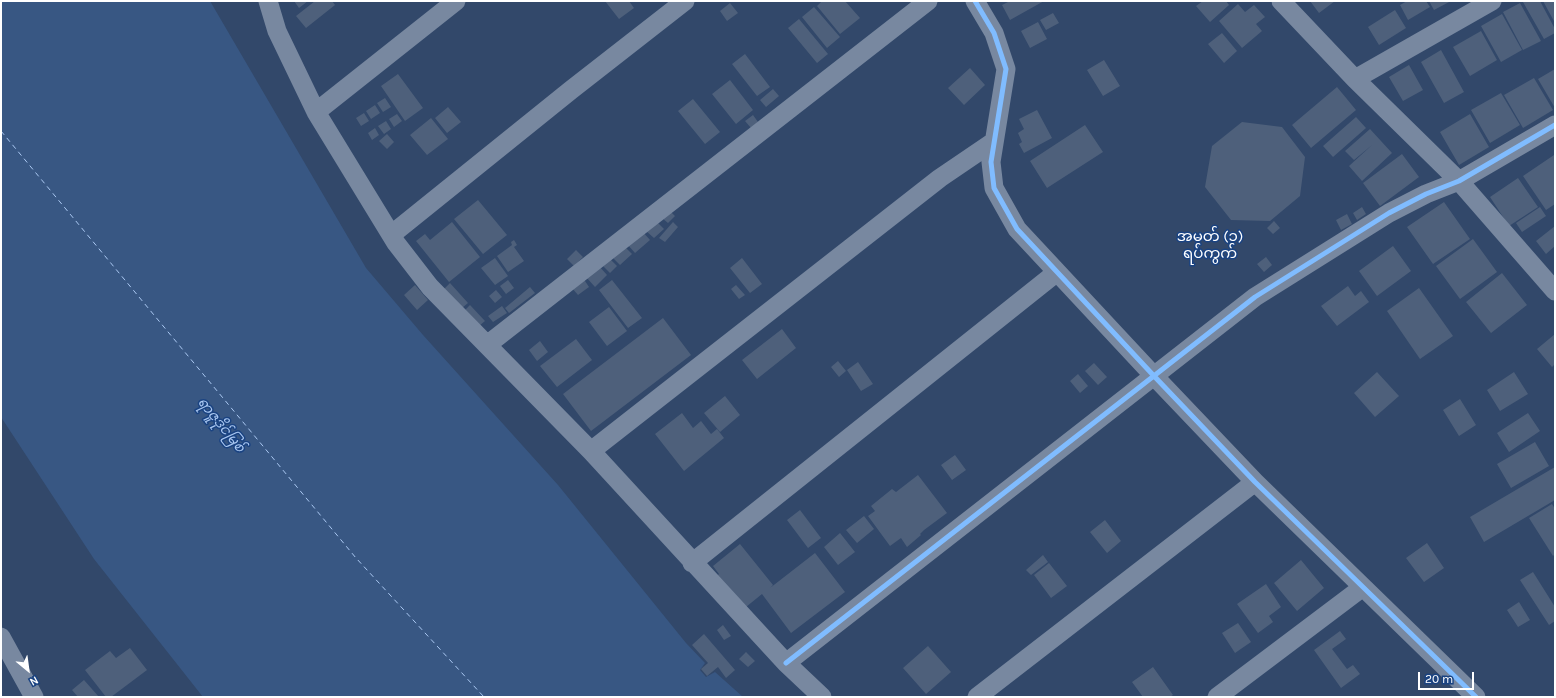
<!DOCTYPE html>
<html>
<head>
<meta charset="utf-8">
<style>
  body { margin:0 }
  #map { position:relative; width:1556px; height:698px; overflow:hidden; background:#32486a; font-family:Karla,sans-serif }
  canvas { display:block }
  .frame { position:absolute; inset:0; border:2px solid #fff; pointer-events:none }
  .north { position:absolute; left:8px; top:650px; width:40px; height:40px; -webkit-text-stroke:3px #1a4382; paint-order:stroke; rotate:151deg; font-size:11px; font-weight:700; line-height:16px; text-align:center; color:#fff }
  .north::after { content:''; display:block; margin:auto; width:14px; height:18px; background:#fff; clip-path:polygon(50% 0,100% 100%,50% 72%,0 100%) }
  .scale { position:absolute; left:1418px; top:672px; width:56px; height:18px; box-sizing:border-box; border:2px solid #fff; border-top:0; padding-left:5px; font-size:12px; line-height:14px; white-space:nowrap; color:#fff; -webkit-text-stroke:3px #1a4382; paint-order:stroke }
</style>
</head>
<body>
<div id="map">
<canvas width="1556" height="698"></canvas>
<div class="frame"></div>
<div class="north">N</div>
<div class="scale">20 m</div>
</div>
<script>
const c = document.querySelector('canvas').getContext('2d');
c.lineJoin = 'round';
function paint(path, color) {
  c.fillStyle = color;
  c.fill(path, 'evenodd');
}
function poly(rows) {
  const path = new Path2D();
  for (const r of rows) {
    path.moveTo(r[0], r[1]);
    for (let i = 2; i < r.length; i += 2) path.lineTo(r[i], r[i + 1]);
  }
  return path;
}
function strokePath(path, color, width, dash) {
  c.strokeStyle = color;
  c.lineWidth = width;
  c.lineCap = dash ? 'butt' : 'round';
  c.setLineDash(dash || []);
  c.stroke(path);
}
function label(font, color, halo, rows, align = 'center') {
  c.font = font + ' Karla,"Noto Sans Myanmar",sans-serif';
  c.lineWidth = 3;
  c.setLineDash([]);
  c.textBaseline = 'middle';
  c.strokeStyle = halo;
  c.fillStyle = color;
  for (const [text, x, y, turn = 0] of rows) {
    c.save();
    c.translate(x, y);
    c.rotate((+turn || 0) * Math.PI / 180);
    c.textAlign = isNaN(turn) ? turn : align;
    if (halo) c.strokeText(text, 0, 0);
    c.fillText(text, 0, 0);
    c.restore();
  }
}
const water = poly([
  [1,1,210,1,366,268,423,335,558,485,686,643,705,663,700,670,706,677,715,672,743,697,203,697,94,559,1,417]
]);
const ferry = poly([
  [1,131,356,558,484,697]
]);
const building = poly([
  [294,1,308,1,299,8],
  [315,1,332,1,335,5,306,28,296,16],
  [605,1,629,1,634,8,619,19],
  [822,1,845,1,860,18,840,34,817,6],
  [1010,1,1044,1,1010,20,1002,5],
  [1203,1,1226,1,1229,5,1210,22,1196,6],
  [1310,1,1335,1,1319,13],
  [1407,1,1426,1,1430,7,1408,20,1400,5],
  [1429,1,1451,1,1434,10],
  [1540,1,1555,29,1555,33,1544,39,1523,2],
  [1543,1,1555,1,1555,23],
  [730,3,738,13,727,21,720,11],
  [1520,3,1541,41,1523,50,1503,12],
  [1238,4,1245,12,1254,5,1265,17,1256,24,1262,31,1242,48,1219,21],
  [814,7,840,37,827,48,802,17],
  [1395,10,1406,28,1379,45,1368,27],
  [1053,13,1059,23,1046,30,1040,20],
  [1502,14,1522,50,1501,62,1481,26],
  [799,19,828,54,817,63,788,28],
  [1038,22,1047,39,1030,48,1021,31],
  [1481,31,1497,60,1470,76,1453,47],
  [1222,33,1237,51,1224,63,1208,44],
  [1441,50,1464,92,1444,103,1421,62],
  [745,54,770,87,757,96,732,64],
  [1104,60,1120,86,1103,96,1087,70],
  [1409,65,1423,90,1403,101,1389,77],
  [970,68,985,85,964,105,948,88],
  [1555,69,1555,108,1538,79],
  [398,74,423,108,405,121,381,86],
  [1534,78,1553,110,1523,128,1504,95],
  [730,80,753,110,736,124,712,94],
  [1337,87,1356,110,1311,148,1292,125],
  [773,89,779,96,766,107,760,100],
  [1501,93,1520,125,1490,143,1471,110],
  [385,98,391,107,383,112,377,103],
  [693,99,720,132,705,144,678,111],
  [375,105,380,113,371,119,366,111],
  [448,107,461,122,447,133,435,118],
  [1037,110,1052,138,1024,153,1019,144,1022,142,1018,133,1024,129,1019,119],
  [364,113,369,121,361,126,356,118],
  [397,114,402,121,394,127,389,119],
  [1470,114,1489,147,1459,165,1440,132],
  [753,115,758,122,751,128,745,121],
  [1356,117,1366,128,1333,157,1323,146],
  [431,118,448,139,427,155,410,135],
  [386,121,391,129,384,134,378,126],
  [1242,122,1282,127,1305,157,1300,196,1270,221,1231,220,1205,187,1212,146],
  [1085,125,1103,152,1047,188,1030,161],
  [375,128,379,135,372,140,368,133],
  [1370,129,1392,153,1362,181,1349,166,1372,145,1354,160,1345,151],
  [387,134,394,142,387,149,379,141],
  [1402,154,1419,177,1380,206,1363,183],
  [1554,155,1555,204,1546,210,1523,176],
  [1518,178,1538,207,1509,226,1490,197],
  [478,200,507,235,483,254,454,219],
  [1444,202,1470,239,1433,264,1407,227],
  [1362,207,1366,214,1357,220,1353,213],
  [1540,207,1546,216,1522,232,1516,223],
  [669,210,675,216,668,223,662,218],
  [1347,214,1352,224,1341,230,1336,220],
  [656,221,664,229,654,238,646,231],
  [1274,221,1280,228,1273,234,1267,228],
  [452,222,480,257,449,282,416,241,425,234,430,240],
  [673,222,678,227,665,242,659,238],
  [1555,226,1555,246,1546,254,1536,241],
  [642,231,650,240,635,253,627,244],
  [1473,239,1497,272,1460,299,1436,266],
  [514,240,517,245,514,247,524,261,508,272,497,256,512,245,511,242],
  [624,246,632,254,620,265,612,257],
  [1393,246,1411,271,1377,296,1359,271],
  [576,250,583,257,574,266,567,259],
  [1266,257,1272,265,1264,272,1257,264],
  [495,258,508,276,495,285,481,268],
  [609,258,617,266,610,273,602,265],
  [742,258,762,284,750,293,730,268],
  [599,266,607,275,595,287,586,277],
  [1502,273,1527,305,1491,333,1466,302],
  [583,278,589,287,578,295,572,288],
  [508,280,514,288,506,294,500,286],
  [612,280,642,318,628,328,599,290],
  [450,283,468,303,462,308,444,289],
  [415,285,428,300,417,310,404,295],
  [736,285,745,295,739,299,731,289],
  [1348,286,1355,296,1361,291,1369,302,1337,326,1321,306],
  [530,287,535,293,509,313,505,308],
  [1419,288,1453,336,1420,359,1387,311],
  [496,290,502,297,495,303,489,296],
  [470,305,485,321,479,326,465,310],
  [502,306,507,313,493,322,488,316],
  [609,307,627,331,607,346,589,322],
  [663,318,691,355,591,431,563,394],
  [782,329,796,348,757,379,742,360],
  [1555,334,1555,364,1552,367,1537,349],
  [576,339,592,360,557,387,540,366],
  [540,341,548,352,537,361,529,350],
  [838,361,846,371,839,377,831,367],
  [858,362,873,384,861,391,847,370],
  [1094,363,1107,377,1098,385,1085,371],
  [1377,372,1399,396,1375,417,1354,393],
  [1514,372,1528,394,1500,411,1487,390],
  [1078,374,1088,386,1080,393,1070,381],
  [725,396,740,415,720,432,704,413],
  [1460,399,1476,425,1459,436,1443,410],
  [682,413,693,428,701,421,711,434,717,429,724,438,684,471,655,434],
  [1528,413,1540,431,1509,452,1497,433],
  [1535,442,1549,466,1511,488,1497,464],
  [955,455,966,470,952,480,941,465],
  [1555,467,1555,500,1484,542,1470,517],
  [918,475,947,513,924,530,920,534,921,535,907,547,901,538,890,546,868,516,875,511,871,506,892,489,896,492],
  [1552,504,1555,509,1555,554,1553,556,1529,518],
  [800,510,821,538,808,548,787,520],
  [864,516,874,529,857,543,846,530],
  [1105,520,1121,541,1107,553,1090,532],
  [840,533,855,552,838,565,824,547],
  [1427,543,1444,568,1424,582,1406,558],
  [740,544,773,585,770,588,815,553,845,592,791,633,762,594,746,607,714,579,719,574,713,566],
  [1043,555,1048,562,1031,575,1026,570],
  [1301,560,1324,588,1297,611,1274,583],
  [1049,563,1067,586,1051,598,1034,575],
  [1533,572,1555,607,1555,621,1549,625,1520,580],
  [1266,584,1281,607,1269,616,1273,622,1258,633,1237,604],
  [1519,602,1530,620,1518,627,1507,610],
  [1238,623,1251,642,1235,653,1222,633],
  [723,625,731,636,724,640,717,630],
  [1340,631,1346,639,1332,649,1347,669,1353,665,1360,674,1341,688,1314,650],
  [704,634,735,670,726,678,718,667,707,676,701,669,708,663,692,645],
  [928,646,951,672,926,694,903,668],
  [130,648,147,670,111,697,106,697,85,670,110,651,116,658],
  [746,652,755,661,748,667,739,659],
  [1153,667,1173,695,1170,697,1143,697,1132,682],
  [84,680,99,697,78,697,72,690]
]);
const street = poly([
  [268,1,277,31,316,112,396,243,430,287,591,451,786,663,822,697],
  [975,1,994,33,1006,69,991,162,994,188,1017,229,1154,376,1255,482,1476,697],
  [1281,1,1355,79,1459,181,1555,291],
  [1355,79,1492,1],
  [316,112,456,1],
  [391,235,571,90,685,1],
  [487,345,928,1],
  [591,451,940,178,993,142],
  [692,563,1057,272],
  [1,637,34,697],
  [786,663,1255,297,1389,213,1426,194,1459,181,1555,125],
  [977,697,1255,482],
  [1217,697,1363,587]
]);
const cycleway = poly([
  [975,1,994,33,1006,69,991,162,994,188,1017,229,1154,376,1255,482,1476,697],
  [786,663,1255,297,1389,213,1426,194,1459,181,1555,125]
]);
const waterNames = [
  ["ရာဇူဒိုင်မြစ်",221,425,51]
];
const quarterNames = [
  ["အမှတ် (၁)",1210,237],
  ["ရပ်ကွက်",1210,254]
];
paint(water, '#385783');
strokePath(ferry, '#aac8f2', 1, [5, 4]);
paint(building, '#4e607b');
strokePath(street, '#7888a0', 19);
strokePath(cycleway, '#80bcff', 5);
label('italic 14px', '#aac8f2', '#1a4382', waterNames);
label('15px', '#fff', '#1a4382', quarterNames);
</script>
</body>
</html>
